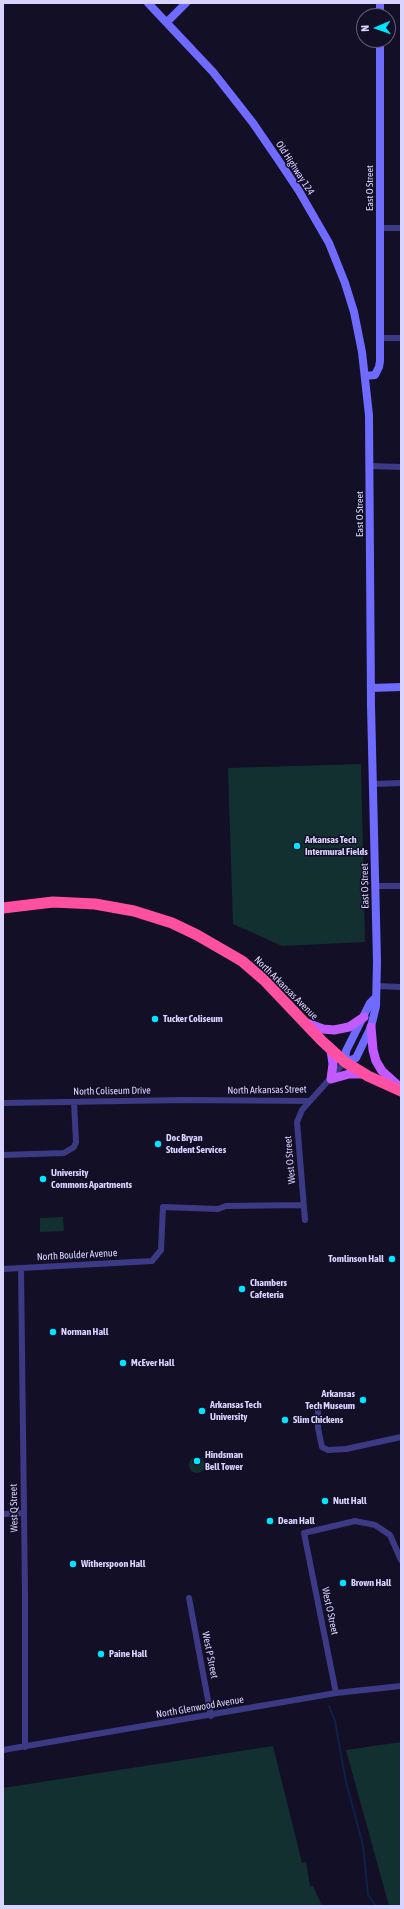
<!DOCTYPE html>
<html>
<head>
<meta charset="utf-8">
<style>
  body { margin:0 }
  #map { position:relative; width:404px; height:1909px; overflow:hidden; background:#130f26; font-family:"Asap Condensed",sans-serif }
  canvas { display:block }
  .frame { position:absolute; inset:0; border:4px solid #d9d4ff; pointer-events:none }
  .north { position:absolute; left:356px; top:8px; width:40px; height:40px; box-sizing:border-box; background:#130f26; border:1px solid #625e7d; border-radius:50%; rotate:268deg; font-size:11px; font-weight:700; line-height:16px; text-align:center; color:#d9d4ff }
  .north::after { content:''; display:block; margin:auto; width:14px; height:18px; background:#00e5ff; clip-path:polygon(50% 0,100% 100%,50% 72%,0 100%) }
</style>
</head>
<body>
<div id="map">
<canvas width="404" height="1909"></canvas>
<div class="frame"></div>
<div class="north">N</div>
</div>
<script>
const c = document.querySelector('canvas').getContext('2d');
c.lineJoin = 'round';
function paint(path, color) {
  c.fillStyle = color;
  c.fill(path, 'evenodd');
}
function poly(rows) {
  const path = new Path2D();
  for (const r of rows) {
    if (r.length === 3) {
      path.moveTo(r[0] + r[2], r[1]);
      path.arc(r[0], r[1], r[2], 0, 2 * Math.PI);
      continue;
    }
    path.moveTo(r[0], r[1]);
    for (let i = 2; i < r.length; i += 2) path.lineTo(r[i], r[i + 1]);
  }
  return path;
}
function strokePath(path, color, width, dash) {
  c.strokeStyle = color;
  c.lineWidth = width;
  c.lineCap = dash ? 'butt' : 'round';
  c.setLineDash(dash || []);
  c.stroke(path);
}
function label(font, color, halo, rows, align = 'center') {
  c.font = font + ' "Asap Condensed",sans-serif';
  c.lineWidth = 3;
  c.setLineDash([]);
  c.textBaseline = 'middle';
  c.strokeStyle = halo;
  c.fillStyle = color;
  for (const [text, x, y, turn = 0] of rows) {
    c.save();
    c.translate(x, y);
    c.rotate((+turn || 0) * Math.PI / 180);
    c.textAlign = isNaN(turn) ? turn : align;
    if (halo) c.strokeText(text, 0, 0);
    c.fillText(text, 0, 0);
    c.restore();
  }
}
const green = poly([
  [361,764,365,942,282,946,233,924,228,768],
  [63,1217,64,1231,40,1232,40,1218],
  [197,1465,8],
  [401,1742,401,1906,389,1906,346,1750],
  [273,1746,302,1863,306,1862,310,1886,313,1886,322,1906,3,1906,3,1788]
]);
const stream = poly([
  [329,1706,335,1721,346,1782,363,1845,368,1895,376,1906]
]);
const street = poly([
  [380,228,401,228],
  [380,338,401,338],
  [370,466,401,467],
  [373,784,401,783],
  [376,886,401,886],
  [376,986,401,987],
  [3,1103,184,1100,310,1101,345,1062],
  [3,1155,64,1153,74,1147,76,1142,74,1102],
  [305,1220,297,1122,302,1110,310,1101],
  [21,1268,25,1595,25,1747],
  [3,1269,152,1261,161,1250,163,1207,218,1209,226,1206,303,1205],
  [318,1411,318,1428,322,1447,328,1450,346,1449,401,1437],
  [3,1514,24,1513],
  [189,1598,211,1716],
  [336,1693,304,1533,355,1521,375,1525,390,1535,401,1560],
  [3,1750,336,1693,401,1686]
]);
const secondary = poly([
  [148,3,213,72,253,123,279,161,299,191,329,243,345,283,354,312,362,352,369,415,371,705,377,961,376,1006,371,1027,356,1058,345,1062,346,1051,370,1003,375,998],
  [380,3,380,16],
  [167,22,186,3],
  [365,376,375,375,379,367,380,361,380,40],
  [371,688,401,687]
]);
const primary = poly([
  [304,1022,323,1029,334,1030,349,1027,364,1017],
  [371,1027,373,1050,376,1061,382,1071,401,1088],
  [331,1050,333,1064,331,1079,349,1074,365,1074]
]);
const highway = poly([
  [3,908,53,902,95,904,134,911,172,923,197,935,242,961,264,980,322,1041,345,1062,368,1076,401,1091]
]);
const markers = [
  [297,846,4,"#00e5ff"],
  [155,1019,4,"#00e5ff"],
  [158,1144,4,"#00e5ff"],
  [43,1179,4,"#00e5ff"],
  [392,1259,4,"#00e5ff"],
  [242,1289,4,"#00e5ff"],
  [53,1332,4,"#00e5ff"],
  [123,1363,4,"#00e5ff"],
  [363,1400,4,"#00e5ff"],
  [202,1411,4,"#00e5ff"],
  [285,1420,4,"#00e5ff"],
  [197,1461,4,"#00e5ff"],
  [325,1501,4,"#00e5ff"],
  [270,1521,4,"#00e5ff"],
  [73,1564,4,"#00e5ff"],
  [343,1583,4,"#00e5ff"],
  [101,1654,4,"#00e5ff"]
];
const streetNames = [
  ["Old Highway 124",295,168,57],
  ["East O Street",370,188,-90],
  ["East O Street",360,514,-90],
  ["East O Street",365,886,-91],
  ["North Arkansas Avenue",286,988,45],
  ["North Arkansas Street",267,1090,-1],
  ["North Coliseum Drive",112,1091,-1],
  ["West O Street",290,1160,-95],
  ["North Boulder Avenue",77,1255,-3],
  ["West Q Street",14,1508,-91],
  ["West O Street",330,1611,78],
  ["West P Street",210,1655,79],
  ["North Glenwood Avenue",200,1707,-10]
];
const poiNames = [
  ["Arkansas Tech",305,840],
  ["Intermural Fields",305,852],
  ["Tucker Coliseum",163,1019],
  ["Doc Bryan",166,1138],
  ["Student Services",166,1150],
  ["University",51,1173],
  ["Commons Apartments",51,1185],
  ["Tomlinson Hall",384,1259,"right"],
  ["Chambers",250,1283],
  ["Cafeteria",250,1295],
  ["Norman Hall",61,1332],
  ["McEver Hall",131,1363],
  ["Arkansas",355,1394,"right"],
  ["Tech Museum",355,1406,"right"],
  ["Arkansas Tech",210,1405],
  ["University",210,1417],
  ["Slim Chickens",293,1420],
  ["Hindsman",205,1455],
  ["Bell Tower",205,1467],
  ["Nutt Hall",333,1501],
  ["Dean Hall",278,1521],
  ["Witherspoon Hall",81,1564],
  ["Brown Hall",351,1583],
  ["Paine Hall",109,1654]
];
paint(green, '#12302f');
strokePath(stream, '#0c2248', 2);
strokePath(street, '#3d3a85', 6);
strokePath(secondary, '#6f6bff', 8);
strokePath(primary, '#c25bff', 9);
strokePath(highway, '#ff4fa3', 11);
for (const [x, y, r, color] of markers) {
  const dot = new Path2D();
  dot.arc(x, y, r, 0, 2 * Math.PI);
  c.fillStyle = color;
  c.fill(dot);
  strokePath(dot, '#130f26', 1.5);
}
label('10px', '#d9d4ff', '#130f26', streetNames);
label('bold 10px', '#d9d4ff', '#130f26', poiNames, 'left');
</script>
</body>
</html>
